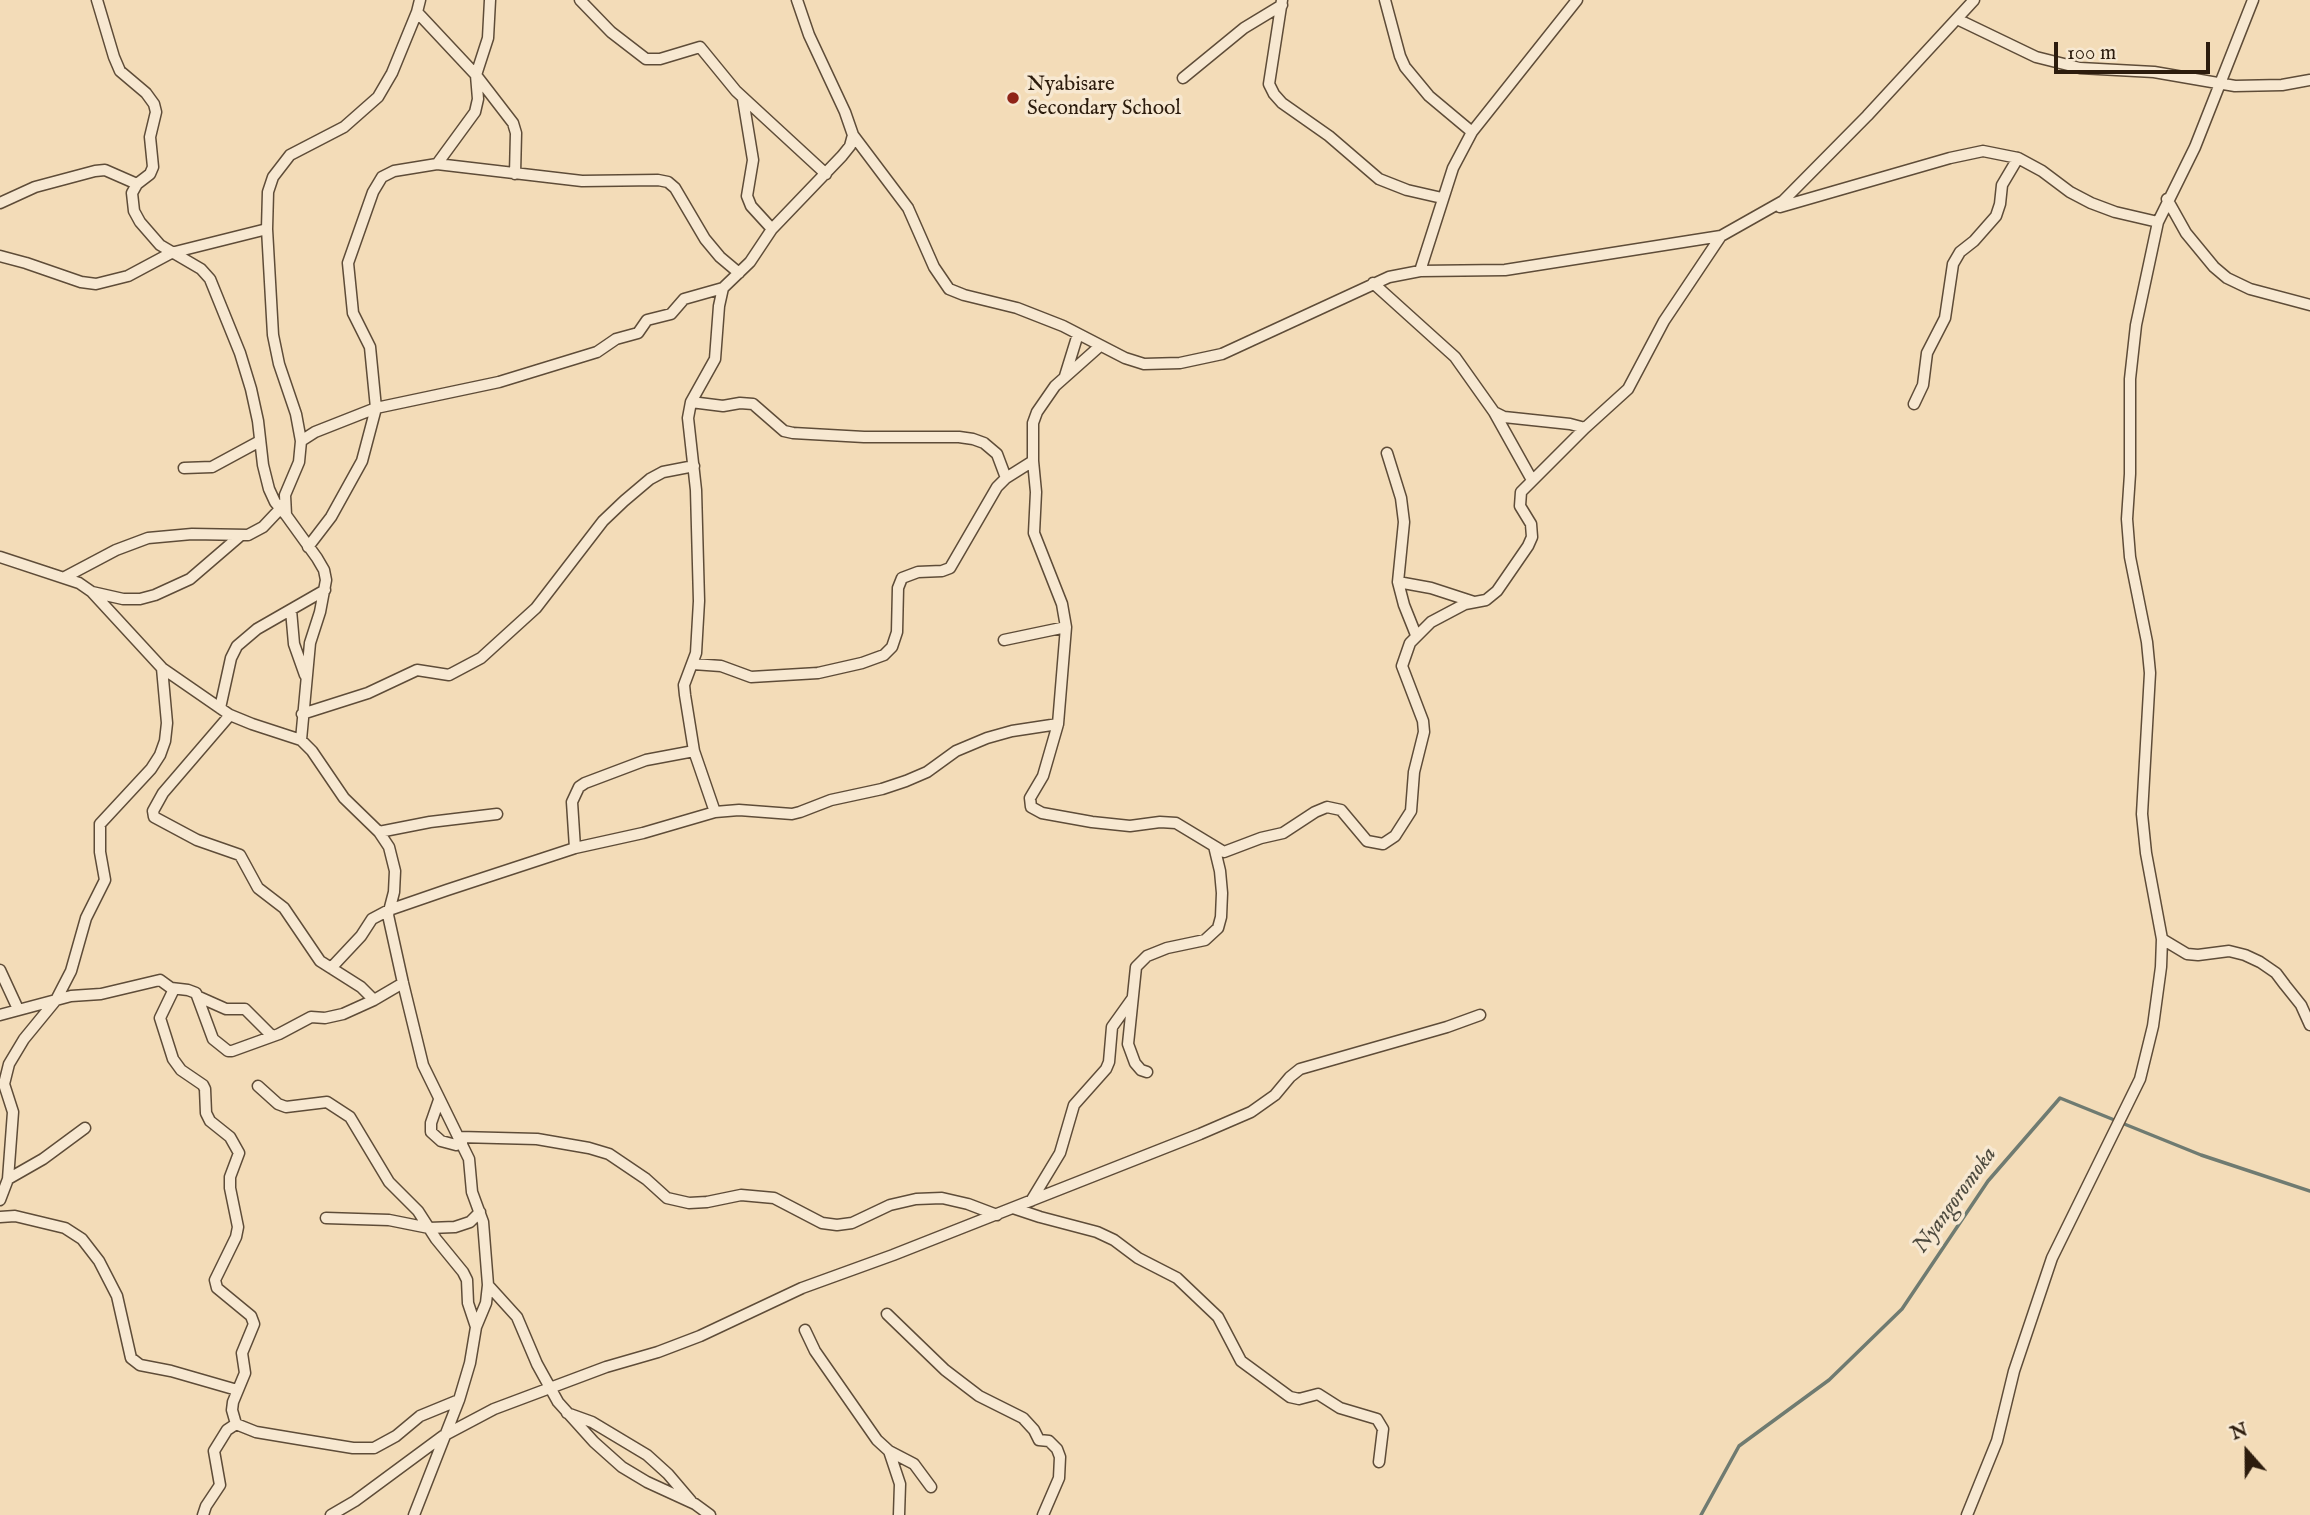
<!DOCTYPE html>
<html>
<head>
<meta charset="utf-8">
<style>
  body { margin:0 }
  #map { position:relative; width:2310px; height:1515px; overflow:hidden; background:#f3dcb8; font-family:"IM FELL English",serif }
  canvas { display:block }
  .north { position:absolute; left:2212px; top:1417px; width:70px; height:70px; -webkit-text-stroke:5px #f7e8d1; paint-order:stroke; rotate:339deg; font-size:19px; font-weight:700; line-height:28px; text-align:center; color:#2c1c0d }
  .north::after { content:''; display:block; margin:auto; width:24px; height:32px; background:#2c1c0d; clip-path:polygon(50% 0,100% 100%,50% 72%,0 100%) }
  .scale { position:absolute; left:2054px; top:42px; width:156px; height:32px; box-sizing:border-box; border:4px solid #2c1c0d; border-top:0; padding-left:9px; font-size:21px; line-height:24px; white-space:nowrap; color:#2c1c0d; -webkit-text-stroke:5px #f7e8d1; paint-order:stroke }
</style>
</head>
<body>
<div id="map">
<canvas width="2310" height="1515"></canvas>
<div class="north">N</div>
<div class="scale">100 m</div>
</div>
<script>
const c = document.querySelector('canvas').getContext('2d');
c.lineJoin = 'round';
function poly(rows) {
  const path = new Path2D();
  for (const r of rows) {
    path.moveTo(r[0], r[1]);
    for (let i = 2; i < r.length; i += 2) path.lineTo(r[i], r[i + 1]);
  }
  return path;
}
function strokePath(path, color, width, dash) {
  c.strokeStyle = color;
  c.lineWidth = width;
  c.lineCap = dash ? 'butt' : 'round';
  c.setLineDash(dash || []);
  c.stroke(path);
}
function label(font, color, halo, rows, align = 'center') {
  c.font = font + ' "IM FELL English",serif';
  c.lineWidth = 7;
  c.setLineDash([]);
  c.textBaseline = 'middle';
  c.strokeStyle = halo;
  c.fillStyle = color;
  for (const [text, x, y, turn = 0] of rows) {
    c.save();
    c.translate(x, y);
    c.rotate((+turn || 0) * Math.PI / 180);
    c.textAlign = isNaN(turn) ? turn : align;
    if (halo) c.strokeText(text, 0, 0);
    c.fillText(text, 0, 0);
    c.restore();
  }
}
const stream = poly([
  [1701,1515,1739,1446,1829,1380,1902,1309,1988,1181,2060,1098,2201,1155,2310,1191]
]);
const minor = poly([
  [97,0,114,57,120,71,146,93,154,104,156,112,150,137,153,167,150,174,137,184,132,193,134,211,140,222,160,245,201,269,210,279,240,353,251,389,258,421,263,465,269,489,275,502,286,515],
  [580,0,611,32,646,59,660,59,700,47,736,91,826,174],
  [1282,0,1269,84,1274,94,1282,103,1329,136,1379,179,1407,190,1442,198],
  [1385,0,1400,56,1405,67,1429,96,1472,132],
  [417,12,476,75,513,123,516,133,515,174],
  [1957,19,2036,57,2080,68,2154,72,2235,86,2282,85,2310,80],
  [1183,78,1244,28,1282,5],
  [743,99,753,160,747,196,751,206,772,229],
  [853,135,908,208,934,267,949,289,964,295,1017,308,1063,326,1125,358,1144,364,1180,363,1222,354,1389,277,1420,271,1505,270,1721,236],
  [437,164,475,112,478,99,476,75,488,38,490,0],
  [2167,199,2186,233,2214,267,2227,278,2250,289,2310,305],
  [0,203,35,187,95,171,105,170,137,184],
  [1780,207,1950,158,1983,151,2018,158,2042,171,2070,192,2091,203,2115,212,2158,222],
  [0,256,26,263,81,282,96,284,128,276,171,253,267,229],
  [1420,271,1453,168,1472,132,1577,0],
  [1373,283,1455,357,1494,412,1504,417,1570,424,1585,428],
  [1100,346,1055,386,1037,412,1033,423,1033,461,1036,492,1034,533,1062,604,1066,627,1058,724,1043,776,1030,798,1031,807,1042,813,1092,822,1130,826,1160,822,1176,823,1224,852,1261,838,1283,833,1315,812,1327,807,1341,810,1367,841,1383,844,1395,836,1411,811,1414,772,1424,732,1423,721,1402,666,1410,643,1431,622,1465,604,1486,600,1497,591,1528,546,1532,537,1531,524,1520,506,1521,492,1585,428,1628,389,1664,321,1721,236,1783,201,1867,116,1974,0],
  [1065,376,1078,334],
  [691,402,723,406,740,403,753,404,784,431,793,433,864,437,959,437,973,439,984,443,997,454,1006,478],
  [1914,404,1923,385,1927,353,1945,318,1953,264,1960,252,1974,241,1996,216,2000,204,2002,185,2018,158],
  [1494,412,1532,480],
  [301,441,315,432,376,408,499,382,597,352,616,339,638,333,647,320,671,314,684,299,723,288],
  [1387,453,1401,498,1404,522,1398,582,1404,605,1416,635],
  [184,468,212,467,260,441],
  [308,547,331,517,362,461,376,408,370,347,353,313,348,263,373,192,382,177,394,171,437,164,582,181,658,180,668,182,675,188,705,239,720,257,739,273],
  [0,557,79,583,92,592,162,668,230,715,252,724,301,740,312,751,344,798,379,832,389,847,395,871,394,892,388,915,403,983,423,1065,469,1159,472,1192,483,1222,488,1285,486,1303,476,1327,470,1363,459,1400,414,1515],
  [65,577,116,550,148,538,192,534,248,535,263,527,280,509],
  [1398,582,1431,588,1474,602],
  [92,592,123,599,140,599,155,595,190,579,240,536],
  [291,610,294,644,305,675],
  [1004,640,1066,627],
  [693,664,721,666,751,677,818,673,862,663,884,655,892,647,897,632,898,588,902,578,918,572,942,571,950,568,997,487,1006,478,1033,461],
  [220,708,231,658,237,646,257,629,325,590],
  [302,714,368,693,417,670,449,675,481,658,536,608,603,521,624,501,650,479,663,472,694,466],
  [230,715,163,793,153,811,154,817,197,840,240,855,258,888,284,908,320,961,361,987,374,1000],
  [301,740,310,643,320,612,326,580,324,570,317,558,286,515,285,495,299,462,301,441,296,414,279,364,273,335,267,229,268,192,273,177,290,155,344,127,378,97,392,73,417,12,420,0],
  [715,812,694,751,685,695,684,685,696,653,699,601,696,490,688,418,691,402,715,359,719,306,723,288,750,262,772,229,842,156,850,146,853,135,845,112,809,35,797,0],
  [379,832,430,822,497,814],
  [575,848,572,802,579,787,585,783,646,760,694,751],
  [2162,939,2187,954,2198,955,2229,951,2245,955,2260,962,2276,973,2285,985,2301,1005,2310,1025],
  [331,968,361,936,372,919,389,910,447,890,575,848,643,833,715,812,739,810,792,814,800,812,831,800,882,789,906,781,927,772,956,751,987,738,1012,731,1058,724],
  [0,970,18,1009],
  [174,989,160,1018,173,1059,181,1070,203,1085,205,1089,206,1113,210,1121,230,1137,239,1153,230,1177,230,1188,238,1227,236,1237,215,1280,217,1288,251,1316,254,1324,242,1353,245,1373,233,1402,232,1410,236,1424,256,1432,298,1439,353,1448,374,1448,396,1436,420,1416,459,1400],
  [199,997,226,1009,245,1009,272,1036],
  [0,1015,71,996,101,994,160,980,171,988,188,990,196,993,213,1039,228,1051,232,1051,279,1034,311,1017,325,1018,343,1014,374,1000,403,983],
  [1147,1072,1141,1070,1135,1063,1128,1044,1136,967,1147,956,1167,948,1205,940,1218,928,1221,917,1222,893,1220,871,1214,846],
  [258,1086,278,1104,286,1107,327,1102,350,1117,389,1182,418,1211,436,1239,463,1272,467,1280,468,1303,476,1327],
  [439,1100,431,1123,431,1132,441,1141,456,1145,462,1143],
  [459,1137,537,1139,589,1148,609,1154,646,1179,667,1198,689,1203,707,1202,741,1195,774,1198,822,1223,837,1225,852,1223,890,1205,916,1199,942,1198,968,1204,997,1215],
  [8,1179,43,1159,85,1128],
  [0,1200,8,1179,13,1112,4,1084,9,1064,24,1039,56,1000,71,971,86,918,105,880,100,852,100,824,151,769,160,755,165,741,167,723,162,668],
  [1031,1201,1060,1153,1074,1105,1106,1069,1109,1062,1112,1027,1132,999],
  [1013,1208,1040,1217,1097,1232,1114,1240,1138,1258,1177,1278,1218,1317,1241,1361,1290,1397,1299,1399,1318,1394,1340,1408,1377,1419,1383,1429,1379,1462],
  [0,1217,15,1216,65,1228,82,1239,99,1261,117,1296,131,1358,140,1365,171,1371,237,1390],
  [326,1218,389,1220,429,1228,455,1227,470,1222,480,1212],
  [488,1285,517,1317,537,1364,558,1402,594,1442,622,1467,647,1482,695,1504,710,1515],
  [887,1314,945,1370,979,1396,1023,1418,1034,1430,1039,1440,1049,1441,1057,1449,1060,1457,1059,1478,1043,1515],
  [805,1330,815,1351,877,1440,889,1451,914,1464,931,1487],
  [567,1413,592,1422,647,1455,668,1474,691,1501],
  [889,1451,900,1484,899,1515],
  [203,1515,206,1506,220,1485,214,1451,227,1430,236,1424],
  [331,1515,355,1501,443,1436,494,1409,606,1367,658,1352,700,1336,802,1288,893,1255,1200,1134,1251,1112,1275,1095,1290,1077,1300,1069,1447,1027,1480,1015],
  [1967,1515,1997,1441,2014,1371,2052,1258,2140,1079,2153,1026,2161,967,2162,939,2146,853,2142,814,2150,673,2147,642,2130,557,2127,519,2130,474,2130,379,2136,325,2158,222,2195,147,2253,0]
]);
const markers = [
  [1013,98,7,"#8f2418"]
];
const poiNames = [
  ["Nyabisare",1027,86],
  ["Secondary School",1027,110]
];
const waterNames = [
  ["Nyangoromoka",1956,1201,-54]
];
strokePath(stream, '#6f7b71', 3.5);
strokePath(minor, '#5e4c38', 13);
strokePath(minor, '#f7e8d1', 10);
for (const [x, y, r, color] of markers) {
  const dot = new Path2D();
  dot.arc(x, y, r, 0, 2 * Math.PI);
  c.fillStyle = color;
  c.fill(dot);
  strokePath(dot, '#f7e8d1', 2.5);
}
label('21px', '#2c1c0d', '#f7e8d1', poiNames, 'left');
label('italic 23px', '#4e4b3f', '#f7e8d1', waterNames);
</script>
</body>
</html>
